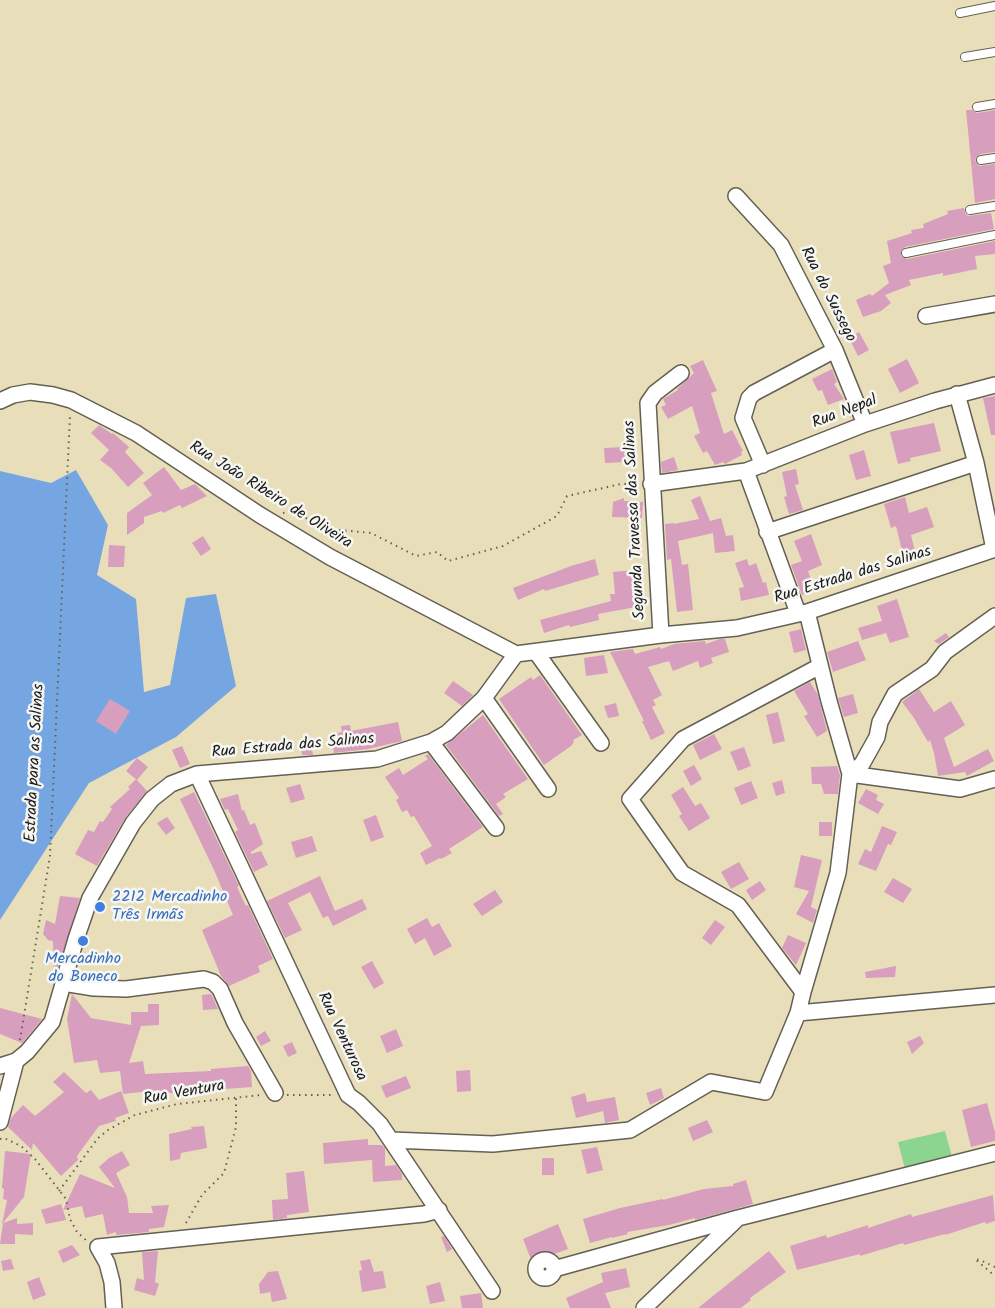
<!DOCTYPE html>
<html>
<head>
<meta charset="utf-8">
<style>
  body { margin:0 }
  canvas { display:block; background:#e9deba }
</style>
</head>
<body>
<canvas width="995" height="1308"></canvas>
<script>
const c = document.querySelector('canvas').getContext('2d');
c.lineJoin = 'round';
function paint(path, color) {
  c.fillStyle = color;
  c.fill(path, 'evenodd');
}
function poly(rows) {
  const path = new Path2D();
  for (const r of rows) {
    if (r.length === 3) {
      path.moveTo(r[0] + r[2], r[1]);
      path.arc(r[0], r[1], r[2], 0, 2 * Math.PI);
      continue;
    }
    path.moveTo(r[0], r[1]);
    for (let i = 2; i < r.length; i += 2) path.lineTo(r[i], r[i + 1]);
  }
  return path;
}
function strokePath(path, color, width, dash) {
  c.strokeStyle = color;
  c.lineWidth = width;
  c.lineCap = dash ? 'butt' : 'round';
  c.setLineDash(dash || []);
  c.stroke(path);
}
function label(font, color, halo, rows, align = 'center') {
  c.font = font + ' Kalam,sans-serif';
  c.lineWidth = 5;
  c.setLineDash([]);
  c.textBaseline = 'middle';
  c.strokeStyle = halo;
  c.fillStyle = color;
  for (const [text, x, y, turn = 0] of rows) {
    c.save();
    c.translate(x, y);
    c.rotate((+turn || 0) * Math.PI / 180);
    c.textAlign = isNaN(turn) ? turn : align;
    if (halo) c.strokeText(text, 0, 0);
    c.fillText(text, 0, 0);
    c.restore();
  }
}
const green = poly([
  [945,1131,952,1157,905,1169,898,1142]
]);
const water = poly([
  [76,470,108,525,97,575,136,599,144,692,170,685,186,598,216,594,236,686,176,737,89,783,0,920,0,471,51,483]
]);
const building = poly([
  [966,110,972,110,977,113,995,110,995,152,980,154,975,160,979,166,995,164,995,199,975,203],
  [964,208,965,213,968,216,991,213,994,229,905,247,901,251,901,256,907,259,995,241,995,254,975,256,977,269,943,276,943,273,909,280,911,285,885,295,891,303,881,311,863,317,856,300,870,294,872,296,889,283,883,266,891,263,887,241,912,233,911,230,924,228,923,224,948,214,947,211],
  [859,332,869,350,858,356,849,338],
  [907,359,919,383,900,393,888,369],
  [703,360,717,391,711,393,724,434,732,430,743,451,741,452,742,455,725,464,723,462,715,465,707,451,703,453,694,436,700,433,692,406,668,419,661,407,666,405,663,399,678,390,677,389,694,373,690,366],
  [832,369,837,382,834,384,844,399,828,405,822,390,818,391,812,379],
  [995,396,995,435,991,435,983,398],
  [934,423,941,451,910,458,911,461,898,464,890,432],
  [99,425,112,434,113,433,129,447,125,452,144,473,128,487,111,468,100,460,109,450,91,433],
  [624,447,625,462,605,463,604,448],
  [864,450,871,476,856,480,849,455],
  [674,457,678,470,662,473,661,462],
  [164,467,181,490,195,484,207,496,182,508,180,505,163,513,162,511,144,517,144,523,127,535,127,513,152,495,143,483],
  [796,469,799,484,795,485,803,510,789,514,784,497,787,496,782,472],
  [700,496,710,521,721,518,726,536,733,535,735,551,715,553,713,533,678,541,682,565,688,564,693,610,677,612,671,559,667,560,665,524,674,523,674,524,699,519,691,500],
  [905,497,909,513,927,507,934,527,911,535,915,552,903,555,896,526,891,528,884,504],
  [624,498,624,501,643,502,642,518,612,517,613,502],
  [811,534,822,565,808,571,815,590,802,595,791,565,802,561,794,541],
  [203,536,211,549,201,556,192,543],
  [109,545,125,546,124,567,108,567],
  [595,559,599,575,545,591,544,589,518,600,513,588,571,566],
  [747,559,749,566,756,563,763,583,766,582,769,595,741,601,739,588,744,587,735,563],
  [634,570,635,590,638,590,641,606,598,614,599,620,570,627,569,625,544,633,540,620,611,601,610,594,615,594,613,572],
  [897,599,909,637,890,643,886,633,862,640,858,628,882,621,877,606],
  [801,629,806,650,794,653,789,632],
  [946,633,949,637,939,644,934,641],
  [720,639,725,639,729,652,711,658,713,663,700,668,698,661,673,671,669,661,648,667,662,695,653,700,656,705,652,707,665,733,651,740,642,721,644,721,610,652,633,649,635,654,660,647,661,649,674,644,705,641,706,644],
  [858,641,866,660,833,672,827,652],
  [604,655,608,673,586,676,584,658],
  [540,675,582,735,573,740,574,742,571,746,544,765,499,699,531,677,533,680],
  [453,681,473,695,462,706,444,693],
  [810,682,818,695,827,731,817,737,804,716,808,714,794,691],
  [919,689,934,712,951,701,965,725,944,738,954,767,988,749,994,761,967,776,965,772,938,776,934,753,930,740,928,742,914,718,902,702],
  [853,694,858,713,844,717,838,698],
  [110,699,130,711,116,734,96,721],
  [616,703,619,716,608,718,604,706],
  [778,712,785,741,773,744,766,715],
  [483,715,528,779,503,794,506,797,496,804,503,814,499,816,446,745],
  [398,722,402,741,368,749,334,753,331,734,342,732,341,726,350,725,351,731],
  [714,734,722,749,700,760,693,745],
  [310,738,313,755,302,755,300,740],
  [182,746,190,764,180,768,172,750],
  [744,747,751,766,738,771,730,752],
  [428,754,483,827,449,849,452,853,441,859,440,858,426,865,420,853,432,846,414,816,411,817,407,810,402,812,396,800,399,798,385,777,399,768,403,775,428,759,425,756],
  [137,758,148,767,137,780,126,771],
  [694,765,702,779,691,786,683,771],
  [837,766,840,775,838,794,824,794,821,784,812,784,811,767],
  [136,779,147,791,125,818,97,866,75,854,88,830,94,832,100,821,103,822,112,809,110,807,130,789,128,787],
  [782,780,785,793,776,796,772,783],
  [751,781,758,798,741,805,734,788],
  [300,784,305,799,291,803,286,788],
  [683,787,695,806,701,803,710,818,689,831,679,816,682,814,671,795],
  [866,789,878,795,876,800,884,804,878,814,858,803],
  [194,792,239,886,237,887,246,906,248,905,273,959,258,966,260,972,229,986,221,976,202,930,233,915,214,870,180,799],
  [238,794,242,811,244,810,250,825,255,823,263,844,251,852,251,854,261,851,268,865,254,872,235,832,238,830,228,809,225,810,220,799],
  [376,815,384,837,371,842,363,820],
  [167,817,175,828,166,835,157,823],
  [819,822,832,822,832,836,819,836],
  [882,826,897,832,891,845,888,844,876,871,858,864,865,849,871,852],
  [312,836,317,851,296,858,291,842],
  [801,855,822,860,811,907,817,910,813,923,796,914,809,891,794,887],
  [739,862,749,879,731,889,721,872],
  [320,876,335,911,362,899,367,909,333,926,328,916,323,918,310,892,288,903,302,930,285,938,267,901],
  [893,878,912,889,903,903,884,892],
  [760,881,766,890,752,900,746,890],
  [495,890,503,902,482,916,473,904],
  [60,896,80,898,54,981,53,941,48,940,43,934,46,920,55,924],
  [427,918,432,927,439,923,452,946,434,956,425,938,415,944,407,929],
  [715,920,725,927,711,945,702,938],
  [788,935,806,943,796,965,782,948],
  [372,961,384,983,374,989,361,967],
  [896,966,895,977,866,978,865,972],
  [72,994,91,1018,131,1025,131,1012,148,1012,148,1004,159,1004,159,1025,141,1026,129,1063,143,1061,145,1074,211,1071,211,1069,248,1066,251,1071,252,1087,159,1094,159,1090,123,1094,120,1071,100,1073,97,1060,74,1063,67,1019],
  [211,994,218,1009,203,1010,202,995],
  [0,1008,42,1019,22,1043,0,1034],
  [396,1029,403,1046,387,1053,380,1036],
  [265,1031,271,1041,261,1046,256,1037],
  [920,1036,924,1043,912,1054,907,1042],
  [292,1042,297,1053,288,1057,283,1046],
  [470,1070,471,1091,457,1092,456,1071],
  [64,1072,86,1093,91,1090,99,1100,121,1091,129,1113,115,1118,116,1121,99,1126,77,1156,78,1160,61,1176,33,1143,32,1150,8,1127,11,1118,23,1105,35,1116,64,1092,53,1082],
  [406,1076,411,1088,386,1098,381,1086],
  [661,1088,664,1098,650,1105,646,1093],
  [585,1093,587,1102,615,1097,619,1120,605,1123,603,1111,576,1118,571,1097],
  [987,1103,995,1132,995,1141,971,1147,962,1110],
  [707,1120,713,1132,693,1141,688,1128],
  [204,1126,207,1148,181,1153,180,1159,170,1161,169,1134,192,1129,191,1127],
  [368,1139,368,1145,382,1145,385,1148,385,1166,396,1165,402,1174,402,1180,373,1182,372,1160,324,1164,323,1143],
  [597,1147,603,1170,587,1174,581,1150],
  [5,1151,31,1154,24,1197,2,1224,7,1200,3,1199,4,1189,2,1188],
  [122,1151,130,1165,116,1173,127,1197,129,1213,153,1213,151,1206,169,1205,164,1227,149,1229,149,1232,116,1235,116,1232,107,1235,103,1214,85,1218,82,1206,63,1210,66,1220,46,1224,41,1210,61,1204,63,1210,80,1174,115,1188,99,1167,109,1158],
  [542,1158,554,1158,554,1175,542,1175],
  [304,1171,309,1212,287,1215,287,1218,273,1220,272,1200,288,1199,286,1173],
  [746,1180,753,1204,695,1220,695,1218,669,1225,627,1232,628,1234,612,1238,612,1237,590,1243,583,1219,620,1208,663,1199,663,1200,704,1189,733,1186,733,1184],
  [993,1195,995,1221,986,1224,985,1222,945,1235,945,1234,904,1245,903,1243,860,1256,860,1254,797,1270,790,1246,826,1235,827,1238,868,1225,868,1228,911,1214,912,1217],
  [17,1218,17,1224,33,1223,33,1235,15,1234,15,1244,0,1244,3,1223],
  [558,1224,568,1249,532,1262,523,1239],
  [444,1236,452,1249,447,1252,441,1237],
  [72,1245,80,1255,63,1263,58,1251],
  [158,1251,155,1282,159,1284,155,1296,134,1290,137,1278,144,1280,142,1252],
  [769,1251,786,1272,750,1298,751,1300,741,1308,698,1308],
  [11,1259,14,1269,3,1271,1,1261],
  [370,1259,374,1272,383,1271,386,1288,362,1292,359,1271,362,1270,360,1261],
  [626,1268,630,1287,605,1293,611,1308,570,1308,566,1298,603,1282,601,1273],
  [278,1271,287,1299,272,1302,270,1292,260,1294,259,1284,268,1272],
  [39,1277,46,1295,33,1300,27,1282],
  [440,1282,445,1301,430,1304,426,1286],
  [481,1293,483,1308,462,1308,460,1296]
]);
const path = poly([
  [283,513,293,512,329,529,371,533,416,556,437,552,448,561,503,546,557,516,567,496,621,484,637,484],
  [20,1040,50,856,70,415],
  [287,1095,333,1095],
  [0,1139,4,1138,21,1146,35,1159,66,1199,70,1219,77,1232,88,1242],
  [59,1191,98,1138,108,1130,135,1115,177,1104,261,1095],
  [186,1223,202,1195,224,1173,236,1127,236,1097],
  [995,1267,980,1260,975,1259,995,1276]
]);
const lane = poly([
  [960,13,995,6],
  [965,57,995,52],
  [977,107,995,104],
  [981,160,995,158],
  [970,210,995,206],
  [906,253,995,235]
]);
const street = poly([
  [736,196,781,245,835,350,865,424],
  [926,316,995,304],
  [957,394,976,463,994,549],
  [0,401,13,395,30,392,53,395,71,400,136,433,260,515,330,557,516,654],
  [763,465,743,418,749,398,754,393,835,350],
  [746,471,798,613],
  [651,484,746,471,865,424,935,401,995,385],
  [767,532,976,463],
  [661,635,648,403,655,393,681,373],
  [536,652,601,743],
  [484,698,548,789],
  [431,742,496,828],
  [197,774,348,1095,359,1103,380,1124,492,1291],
  [850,774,862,764,877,737,880,722,895,694,932,669,945,652,995,616],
  [850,774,960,789,995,779],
  [63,983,94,988,126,989,204,979,213,982,220,989,235,1023,275,1093],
  [803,992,738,905,682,873,630,799,683,739,820,666],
  [798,1013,995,995],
  [0,1066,16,1061,27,1052,52,1022,76,939,90,898,133,823,152,799,171,784,197,774,377,759,431,742,447,733,484,698,516,654,661,635,737,628,807,612,995,549],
  [0,1122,16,1061],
  [391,1140,493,1144,630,1130,711,1082,765,1092,798,1013,803,992,838,873,850,774,829,701,807,612],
  [545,1269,9],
  [554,1269,738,1218,995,1153],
  [114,1308,112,1282,107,1263,98,1247,424,1214,439,1210],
  [644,1308,736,1220]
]);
const markers = [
  [100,907,6,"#3f7fe0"],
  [83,941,6,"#3f7fe0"]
];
const streetNames = [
  ["Rua do Sussego",827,295,63],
  ["Rua Nepal",845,413,-21],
  ["Rua João Ribeiro de Oliveira",270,496,32],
  ["Segunda Travessa das Salinas",636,520,-93],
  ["Rua Estrada das Salinas",853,576,-17],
  ["Rua Estrada das Salinas",293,747,-5],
  ["Estrada para as Salinas",36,763,-87],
  ["Rua Venturosa",341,1037,65],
  ["Rua Ventura",184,1094,-10]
];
const shopNames = [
  ["2212 Mercadinho",112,898],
  ["Três Irmãs",112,916],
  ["Mercadinho",83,960,"center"],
  ["do Boneco",83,978,"center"]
];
paint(green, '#8cd591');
paint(water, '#76a6e1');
paint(building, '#d79ebe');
strokePath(lane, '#646053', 10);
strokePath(street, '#646053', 18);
strokePath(path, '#646053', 2, [1.5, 4.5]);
strokePath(lane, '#fff', 8);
strokePath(street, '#fff', 15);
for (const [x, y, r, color] of markers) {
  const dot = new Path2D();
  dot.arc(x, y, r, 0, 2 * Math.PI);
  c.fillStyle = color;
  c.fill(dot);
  strokePath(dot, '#f6f6f2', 2);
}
label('16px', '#1c1c1c', '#f6f6f2', streetNames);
label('16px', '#366cbe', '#f6f6f2', shopNames, 'left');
</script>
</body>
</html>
